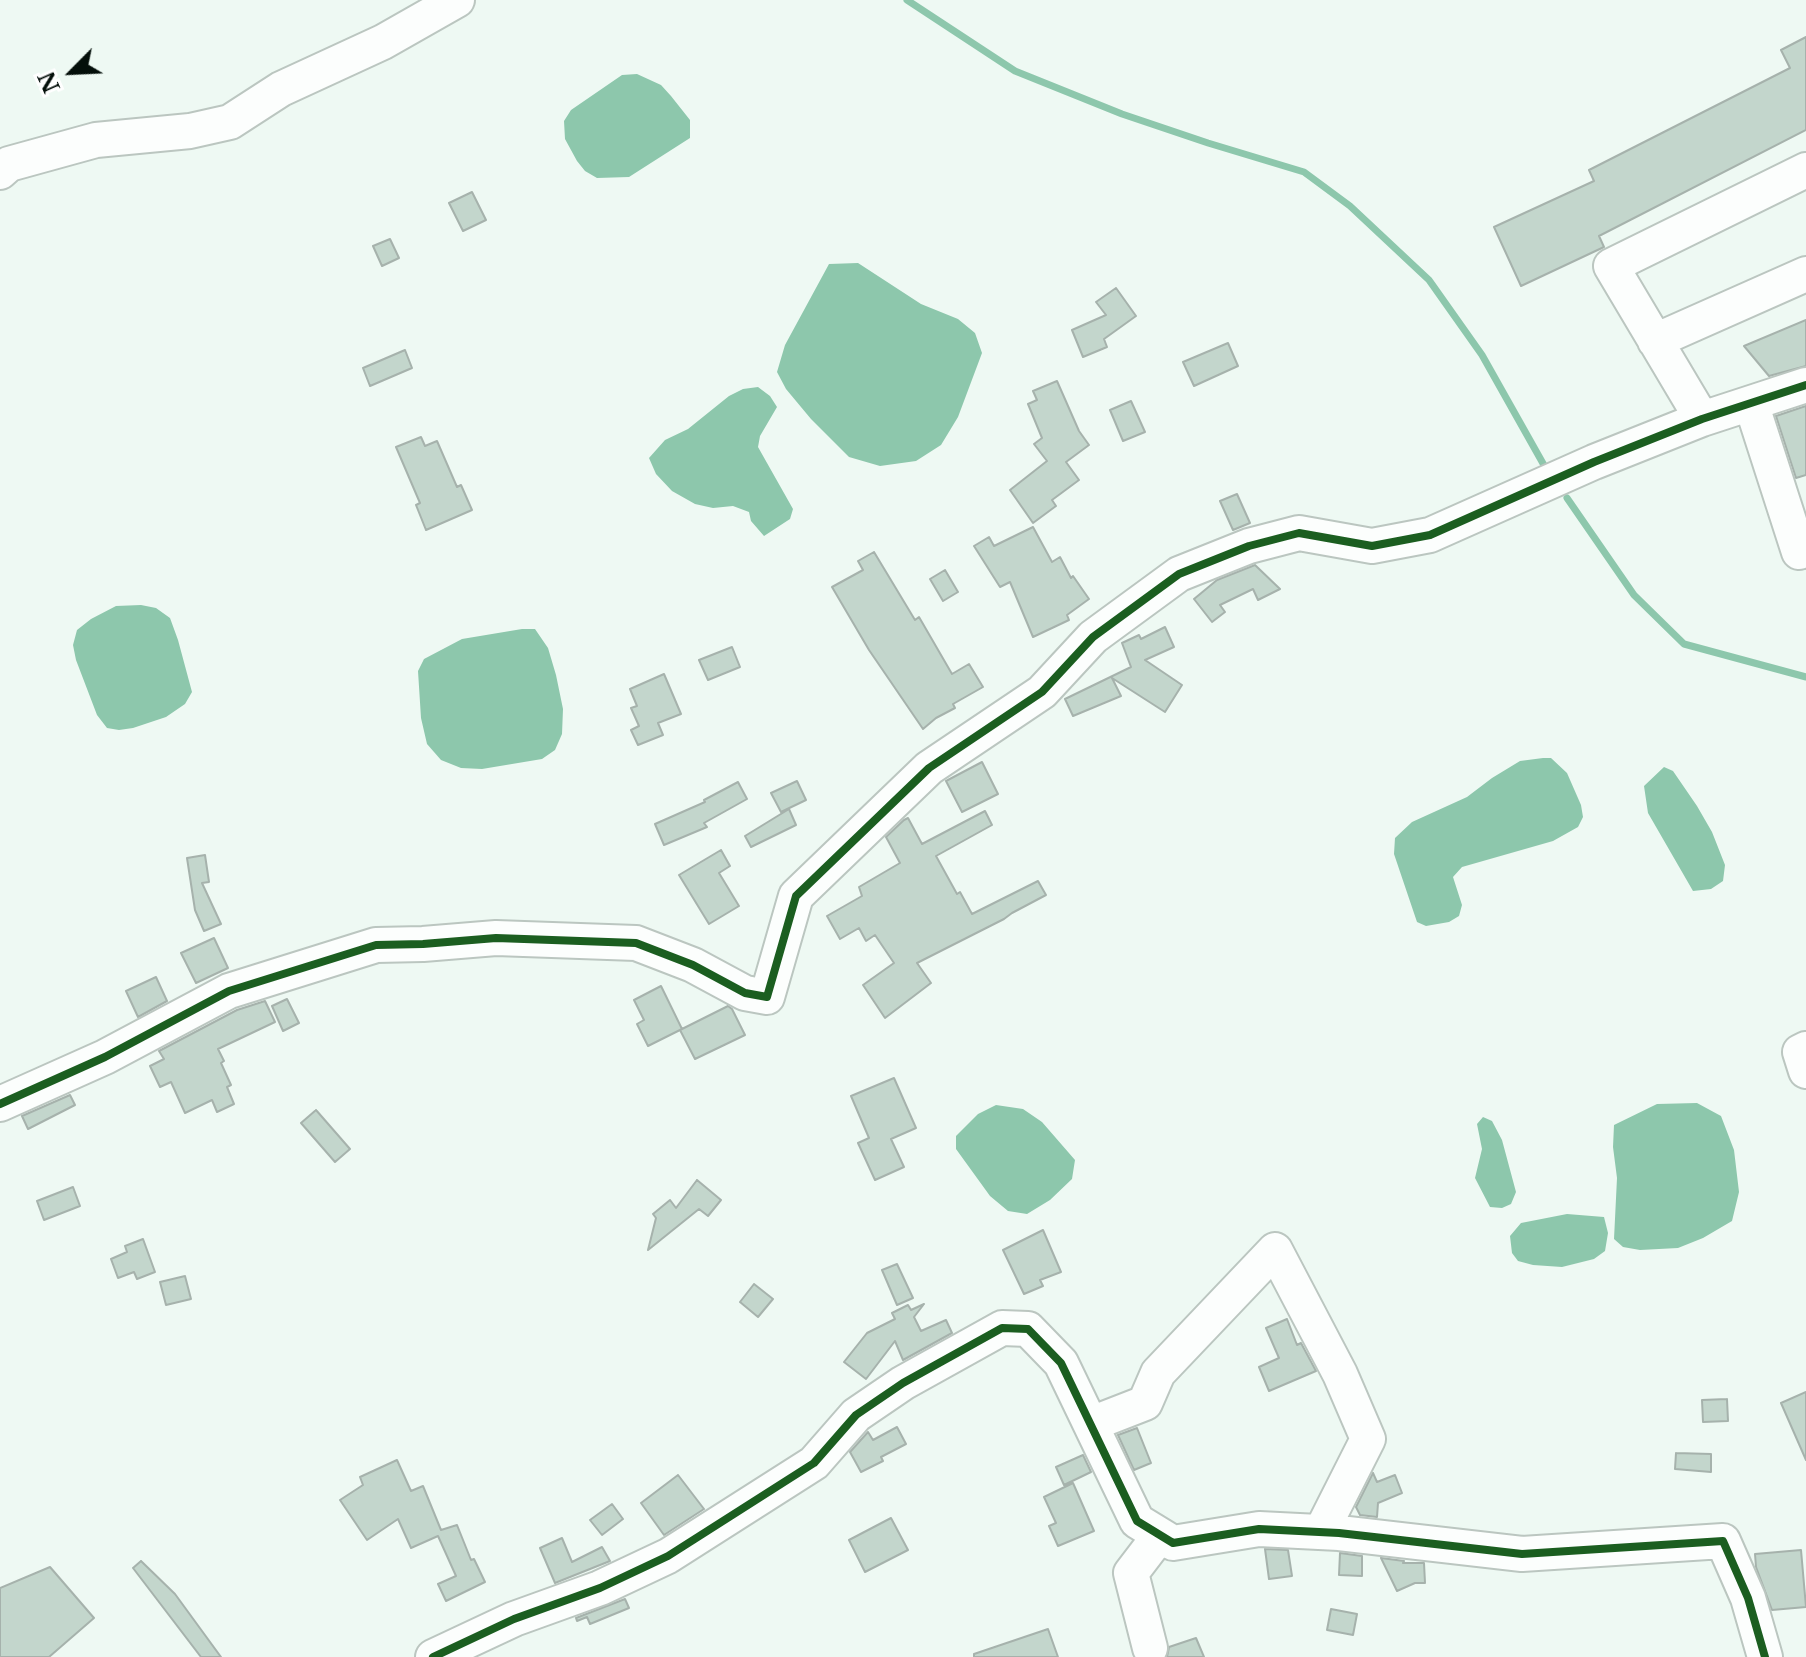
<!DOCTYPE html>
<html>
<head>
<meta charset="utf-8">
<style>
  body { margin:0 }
  #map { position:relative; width:1806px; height:1657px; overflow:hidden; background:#eef9f3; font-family:"Libre Baskerville",serif }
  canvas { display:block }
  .north { position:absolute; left:32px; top:32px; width:80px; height:80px; -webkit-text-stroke:6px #fff; paint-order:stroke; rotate:246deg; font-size:22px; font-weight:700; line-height:32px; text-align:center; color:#040f0a }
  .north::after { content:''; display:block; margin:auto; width:28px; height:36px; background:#040f0a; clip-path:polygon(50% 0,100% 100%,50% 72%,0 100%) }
</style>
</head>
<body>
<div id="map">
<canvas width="1806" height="1657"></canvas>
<div class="north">N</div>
</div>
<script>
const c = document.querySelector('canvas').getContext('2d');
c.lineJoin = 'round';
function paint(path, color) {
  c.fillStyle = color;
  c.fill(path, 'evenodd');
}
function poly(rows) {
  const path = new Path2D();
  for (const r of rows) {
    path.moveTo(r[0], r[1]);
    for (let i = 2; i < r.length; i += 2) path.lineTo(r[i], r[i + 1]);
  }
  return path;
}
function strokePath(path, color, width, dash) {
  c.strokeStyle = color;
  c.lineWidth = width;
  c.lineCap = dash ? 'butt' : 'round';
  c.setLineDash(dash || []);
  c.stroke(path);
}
const water = poly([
  [637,74,661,85,671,96,690,120,690,138,629,177,597,178,585,171,577,161,565,139,564,121,571,110,622,75],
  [858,263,921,304,958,319,975,333,982,353,958,417,941,445,916,461,880,466,849,457,811,419,786,389,777,372,785,345,829,264],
  [758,387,770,396,777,407,760,436,758,447,793,509,790,519,764,536,751,521,749,512,733,506,713,508,695,504,672,491,656,474,649,458,665,440,688,429,729,396,743,389],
  [141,605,156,608,170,618,178,640,192,692,185,704,166,717,133,728,119,730,107,728,97,715,76,660,73,645,77,630,91,619,116,606],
  [522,629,535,629,548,648,556,675,563,709,562,734,555,750,542,759,482,769,461,768,441,760,427,744,421,718,418,671,424,659,462,639],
  [1543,758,1551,758,1567,773,1581,805,1583,817,1578,827,1553,841,1462,867,1453,877,1462,905,1459,916,1449,922,1426,926,1417,922,1394,854,1395,838,1412,822,1467,797,1492,778,1520,761],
  [1664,767,1673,771,1697,806,1712,832,1725,865,1723,881,1711,889,1693,891,1648,813,1644,786],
  [1697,1103,1721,1116,1734,1150,1739,1192,1732,1221,1703,1238,1678,1248,1640,1250,1623,1247,1614,1239,1617,1178,1613,1147,1614,1125,1657,1104],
  [996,1105,1023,1109,1042,1122,1075,1160,1072,1179,1050,1200,1027,1214,1008,1211,990,1196,956,1149,956,1136,978,1114],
  [1483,1117,1492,1121,1502,1140,1516,1192,1511,1204,1502,1208,1490,1207,1475,1178,1482,1149,1477,1124],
  [1567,1214,1604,1217,1608,1233,1605,1251,1594,1259,1562,1267,1533,1265,1518,1261,1512,1253,1510,1236,1521,1223]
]);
const stream = poly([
  [907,0,1015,71,1122,114,1208,143,1304,172,1350,206,1429,280,1482,355,1545,467],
  [1567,498,1634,595,1684,644,1806,677]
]);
const building = poly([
  [1806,37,1806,130,1599,236,1604,247,1521,286,1494,227,1594,181,1589,170,1790,68,1781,50,1806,37],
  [472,192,486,220,463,231,449,203,472,192],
  [390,239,399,258,382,266,373,246,390,239],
  [1116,288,1136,316,1104,339,1107,347,1083,357,1072,330,1106,315,1096,302,1116,288],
  [1806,320,1806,366,1769,376,1744,346,1806,320],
  [1228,343,1238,366,1194,386,1183,362,1228,343],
  [405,350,412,368,370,386,363,368,405,350],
  [1057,381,1079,431,1089,445,1066,462,1079,480,1052,500,1056,506,1033,523,1010,490,1047,461,1034,444,1042,438,1028,404,1037,400,1033,391,1057,381],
  [1131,401,1145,432,1123,441,1110,410,1131,401],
  [1806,406,1806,475,1796,478,1776,416,1806,406],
  [421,437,425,446,437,441,457,487,461,485,472,510,426,530,416,505,420,503,396,447,421,437],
  [1237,494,1250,523,1233,530,1220,501,1237,494],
  [1033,527,1052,562,1060,557,1071,578,1073,576,1089,599,1067,615,1069,620,1033,637,1010,582,1000,587,974,546,989,537,994,546,1033,527],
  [874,552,915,620,919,617,952,674,969,664,983,687,953,704,955,708,936,718,923,729,869,650,832,587,863,570,858,561,874,552],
  [1255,565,1280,589,1258,600,1253,589,1220,605,1225,612,1212,622,1194,599,1217,580,1255,565],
  [945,570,958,592,943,601,930,579,945,570],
  [1165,627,1174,647,1145,660,1182,685,1165,712,1112,678,1121,696,1073,716,1065,699,1131,667,1122,643,1139,635,1141,639,1165,627],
  [732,647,740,667,708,680,699,660,732,647],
  [664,674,681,714,658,723,663,735,638,745,631,730,639,726,631,708,637,706,630,689,664,674],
  [982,762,998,794,962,812,946,781,982,762],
  [797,781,806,800,781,812,771,793,797,781],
  [738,782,747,799,704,823,707,827,664,845,655,824,705,802,704,800,738,782],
  [789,809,796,825,751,847,745,836,789,809],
  [985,811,992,825,936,856,957,894,960,892,972,914,1038,881,1046,895,1012,913,1004,919,917,963,931,983,885,1018,863,985,894,963,875,935,866,941,859,928,840,939,827,916,862,896,859,887,900,863,886,837,904,820,908,818,922,844,985,811],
  [721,850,730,866,719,873,739,906,709,924,679,875,721,850],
  [205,855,209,882,202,883,221,924,204,931,195,910,187,858,205,855],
  [214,938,228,968,196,983,181,953,214,938],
  [156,977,167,1001,138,1017,126,991,156,977],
  [661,986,682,1029,648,1046,637,1024,644,1020,634,1000,661,986],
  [287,999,299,1023,283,1031,272,1006,287,999],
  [265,1001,275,1022,218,1049,224,1061,221,1063,231,1085,227,1087,234,1104,217,1112,212,1100,185,1113,171,1082,160,1087,150,1066,164,1059,159,1051,237,1010,265,1001],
  [728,1006,732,1009,745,1035,695,1059,680,1030,728,1006],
  [894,1078,916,1128,891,1139,904,1167,875,1180,858,1143,869,1138,851,1096,894,1078],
  [70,1095,75,1105,28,1129,22,1116,70,1095],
  [316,1110,350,1149,335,1162,301,1123,316,1110],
  [697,1180,721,1200,708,1216,699,1209,648,1250,656,1218,653,1214,670,1200,676,1208,697,1180],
  [73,1187,80,1206,44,1220,37,1201,73,1187],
  [1043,1230,1061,1272,1040,1280,1043,1286,1024,1294,1003,1250,1043,1230],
  [143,1239,155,1272,137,1279,134,1272,118,1278,111,1259,127,1252,125,1246,143,1239],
  [897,1264,913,1298,897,1305,882,1270,897,1264],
  [185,1276,191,1299,166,1305,160,1282,185,1276],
  [754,1284,773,1299,758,1317,740,1302,754,1284],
  [924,1304,914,1317,921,1331,946,1320,952,1333,903,1360,895,1341,866,1379,844,1362,867,1333,895,1319,892,1313,908,1305,911,1310,924,1304],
  [1287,1319,1297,1345,1301,1343,1316,1371,1269,1391,1259,1367,1279,1358,1266,1328,1287,1319],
  [1806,1392,1806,1460,1781,1403,1806,1392],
  [1727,1399,1728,1421,1703,1422,1702,1400,1727,1399],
  [897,1427,906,1444,881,1457,883,1461,861,1472,850,1452,868,1432,873,1440,897,1427],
  [1137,1428,1151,1463,1134,1470,1118,1435,1137,1428],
  [1676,1453,1711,1454,1711,1472,1675,1469,1676,1453],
  [1083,1455,1091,1472,1064,1485,1056,1467,1083,1455],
  [397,1460,411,1491,423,1486,441,1530,457,1525,471,1560,474,1559,485,1582,446,1601,438,1584,456,1576,438,1536,411,1548,398,1519,367,1540,340,1500,363,1485,360,1477,397,1460],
  [1373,1473,1377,1482,1395,1475,1402,1493,1378,1503,1377,1517,1360,1515,1356,1507,1373,1473],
  [678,1475,704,1509,664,1535,641,1503,678,1475],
  [1073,1483,1094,1531,1058,1546,1049,1526,1056,1523,1044,1497,1073,1483],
  [612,1504,623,1519,602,1535,590,1520,612,1504],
  [891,1518,908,1550,865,1572,849,1540,891,1518],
  [562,1538,572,1562,602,1547,610,1561,555,1583,540,1548,562,1538],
  [1265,1549,1288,1550,1292,1576,1269,1579,1265,1549],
  [1801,1550,1806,1607,1772,1610,1756,1567,1755,1554,1801,1550],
  [1340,1553,1362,1556,1362,1576,1339,1575,1340,1553],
  [1381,1558,1404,1561,1403,1563,1424,1563,1425,1583,1415,1583,1397,1591,1381,1558],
  [141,1561,175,1594,221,1657,201,1657,133,1568,141,1561],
  [50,1567,94,1618,49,1657,0,1657,0,1588,50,1567],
  [625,1599,629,1608,590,1624,587,1617,577,1621,576,1618,625,1599],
  [1331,1609,1357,1614,1353,1635,1327,1630,1331,1609],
  [1048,1629,1058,1657,974,1657,974,1654,1048,1629],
  [1196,1638,1204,1657,1167,1657,1169,1647,1196,1638]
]);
const minor = poly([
  [0,172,9,164,96,140,190,131,230,122,281,89,383,42,457,0],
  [1655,341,1806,274],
  [1751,403,1799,552,1806,549],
  [1702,419,1611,266,1806,170],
  [1806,1049,1800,1052,1806,1071],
  [0,1104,105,1057,229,991,376,945,423,944,496,938,636,943,693,965,745,993,767,997,796,896,929,768,1042,692,1093,637,1179,574,1249,546,1299,533,1372,546,1430,535,1594,462,1702,419,1806,385],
  [1091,1424,1145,1403,1158,1373,1275,1250,1340,1374,1368,1439,1321,1532],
  [1150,1648,1131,1573,1160,1535],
  [433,1657,514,1619,600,1588,668,1556,814,1463,856,1415,903,1383,1002,1328,1028,1329,1061,1363,1137,1521,1173,1543,1259,1529,1339,1533,1522,1554,1723,1541,1748,1598,1765,1657]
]);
const cycleway = poly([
  [0,1104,105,1057,229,991,376,945,423,944,496,938,636,943,693,965,745,993,767,997,796,896,929,768,1042,692,1093,637,1179,574,1249,546,1299,533,1372,546,1430,535,1594,462,1702,419,1806,385],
  [433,1657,514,1619,600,1588,668,1556,814,1463,856,1415,903,1383,1002,1328,1028,1329,1061,1363,1137,1521,1173,1543,1259,1529,1339,1533,1522,1554,1723,1541,1748,1598,1765,1657]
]);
paint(water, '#8dc7ac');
strokePath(stream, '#8dc7ac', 7);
paint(building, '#c3d6cc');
strokePath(building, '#a6b2ac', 2);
strokePath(minor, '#bbc6c0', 38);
strokePath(minor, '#fcfefd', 34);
strokePath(cycleway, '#1b5e20', 8);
</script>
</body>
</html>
